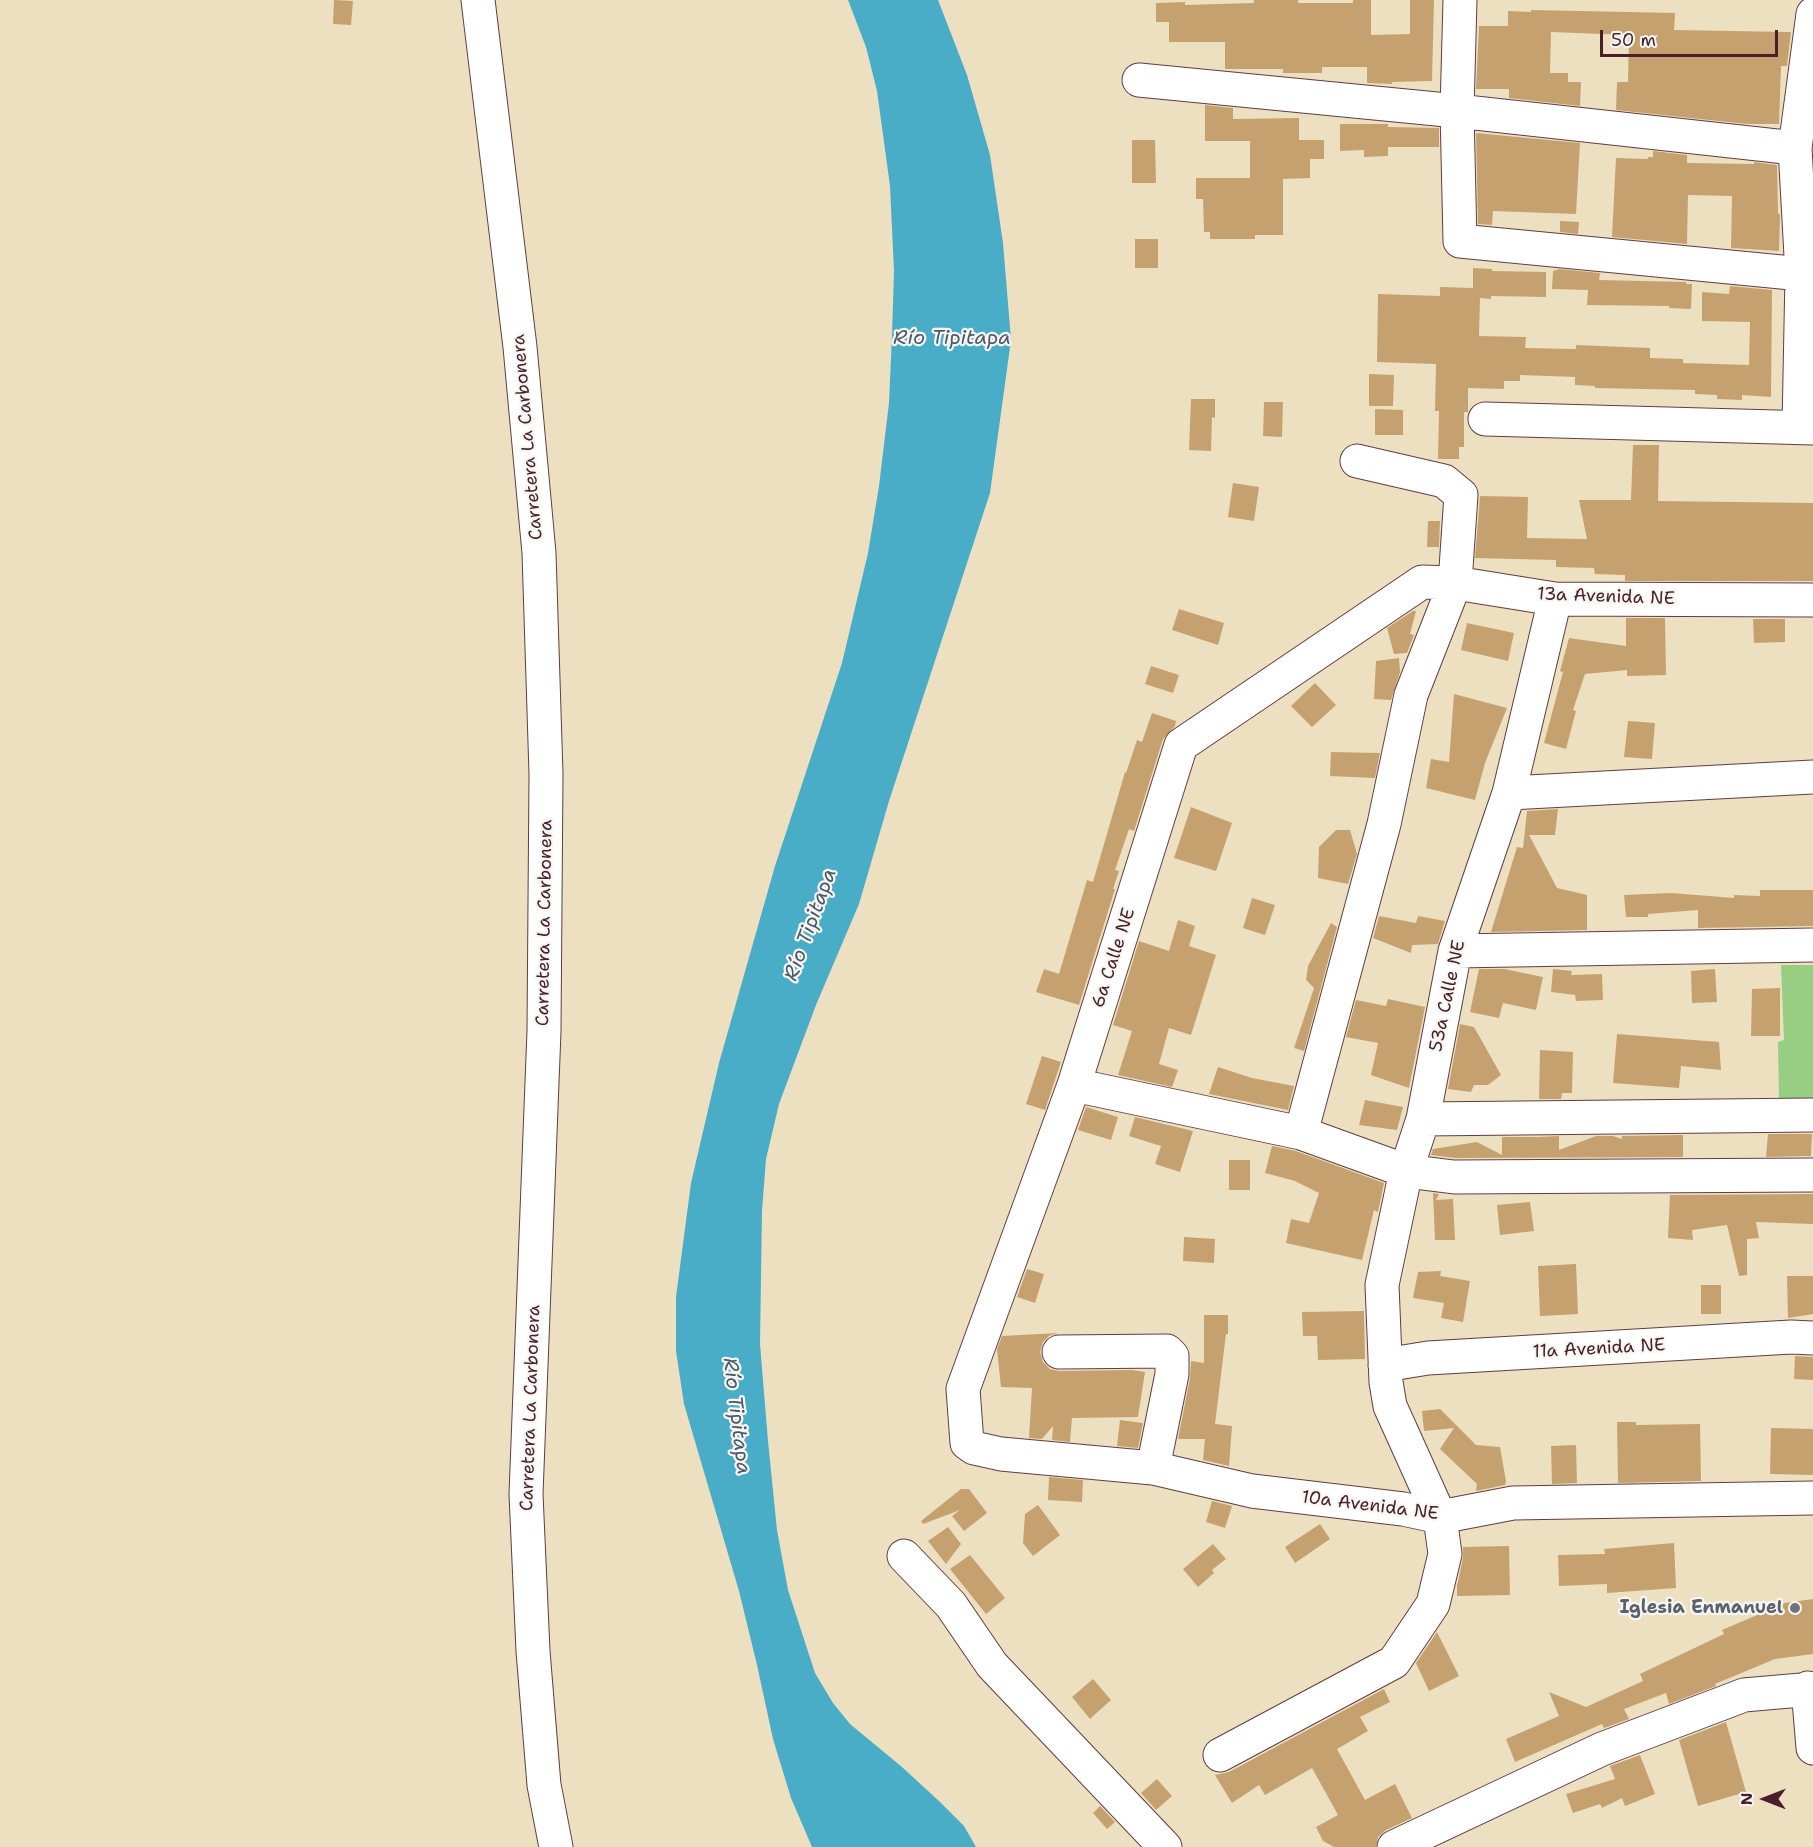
<!DOCTYPE html>
<html>
<head>
<meta charset="utf-8">
<style>
  body { margin:0 }
  #map { position:relative; width:1813px; height:1847px; overflow:hidden; background:#ede0c1; font-family:"Shantell Sans",sans-serif }
  canvas { display:block }
  .north { position:absolute; left:1735px; top:1769px; width:60px; height:60px; -webkit-text-stroke:4px #f6f6f2; paint-order:stroke; rotate:270deg; font-size:16px; font-weight:700; line-height:24px; text-align:center; color:#4a1f2b }
  .north::after { content:''; display:block; margin:auto; width:21px; height:27px; background:#4a1f2b; clip-path:polygon(50% 0,100% 100%,50% 72%,0 100%) }
  .scale { position:absolute; left:1600px; top:30px; width:178px; height:27px; box-sizing:border-box; border:3px solid #4a1f2b; border-top:0; padding-left:8px; font-size:18px; line-height:21px; white-space:nowrap; color:#4a1f2b; -webkit-text-stroke:4px #f6f6f2; paint-order:stroke }
</style>
</head>
<body>
<div id="map">
<canvas width="1813" height="1847"></canvas>
<div class="north">N</div>
<div class="scale">50 m</div>
</div>
<script>
const c = document.querySelector('canvas').getContext('2d');
c.lineJoin = 'round';
function paint(path, color) {
  c.fillStyle = color;
  c.fill(path, 'evenodd');
}
function poly(rows) {
  const path = new Path2D();
  for (const r of rows) {
    path.moveTo(r[0], r[1]);
    for (let i = 2; i < r.length; i += 2) path.lineTo(r[i], r[i + 1]);
  }
  return path;
}
function strokePath(path, color, width, dash) {
  c.strokeStyle = color;
  c.lineWidth = width;
  c.lineCap = dash ? 'butt' : 'round';
  c.setLineDash(dash || []);
  c.stroke(path);
}
function label(font, color, halo, rows, align = 'center') {
  c.font = font + ' "Shantell Sans",sans-serif';
  c.lineWidth = 4.5;
  c.setLineDash([]);
  c.textBaseline = 'middle';
  c.strokeStyle = halo;
  c.fillStyle = color;
  for (const [text, x, y, turn = 0] of rows) {
    c.save();
    c.translate(x, y);
    c.rotate((+turn || 0) * Math.PI / 180);
    c.textAlign = isNaN(turn) ? turn : align;
    if (halo) c.strokeText(text, 0, 0);
    c.fillText(text, 0, 0);
    c.restore();
  }
}
const green = poly([
  [1781,965,1813,965,1813,1104,1779,1103,1778,1042,1784,1040]
]);
const water = poly([
  [848,0,938,0,967,75,990,155,1003,243,1011,340,990,493,889,801,859,904,816,1005,779,1104,766,1159,762,1211,760,1344,768,1441,777,1530,788,1590,815,1673,833,1703,850,1724,902,1767,940,1802,964,1826,976,1847,812,1847,791,1798,773,1739,757,1665,739,1591,684,1404,676,1351,676,1297,691,1183,719,1063,775,866,842,663,868,553,879,486,889,403,892,335,894,271,890,186,877,91,866,47]
]);
const building = poly([
  [334,0,353,1,351,25,333,24],
  [1254,0,1298,0,1298,3,1353,3,1353,0,1371,0,1371,35,1410,34,1410,0,1434,0,1432,81,1392,82,1392,84,1367,83,1367,67,1322,67,1322,73,1283,73,1283,69,1225,69,1225,42,1169,42,1169,22,1156,22,1156,3,1185,2,1185,5,1254,3],
  [1531,10,1675,13,1674,30,1791,32,1787,66,1781,66,1779,124,1747,124,1616,110,1617,82,1628,82,1629,35,1551,32,1550,73,1568,73,1568,82,1581,82,1580,106,1509,98,1509,89,1476,89,1479,26,1508,26,1508,11,1531,12],
  [1205,105,1233,108,1233,119,1299,118,1299,140,1324,140,1324,159,1310,159,1310,178,1283,179,1283,235,1255,235,1255,239,1210,239,1210,232,1204,232,1203,199,1196,199,1196,178,1250,178,1250,141,1205,141],
  [1340,124,1388,124,1388,127,1439,128,1439,147,1388,147,1388,156,1364,157,1364,150,1340,151],
  [1476,133,1580,143,1576,214,1493,211,1492,225,1478,224],
  [1132,140,1155,140,1156,183,1132,183],
  [1653,151,1687,155,1687,163,1754,164,1754,162,1777,165,1778,213,1780,215,1779,251,1731,248,1732,196,1688,195,1687,244,1612,237,1616,158,1648,159,1648,157,1653,157],
  [1560,221,1579,222,1578,234,1560,232],
  [1135,239,1158,239,1158,268,1135,268],
  [1473,268,1492,269,1492,271,1546,272,1546,297,1491,296,1491,299,1480,298,1479,336,1526,337,1525,348,1576,349,1576,345,1650,348,1650,358,1683,359,1683,363,1749,365,1750,322,1702,321,1702,292,1729,294,1730,286,1772,290,1771,397,1742,395,1742,400,1717,399,1717,395,1695,394,1695,390,1595,388,1595,386,1575,385,1575,377,1520,375,1520,381,1504,381,1504,389,1468,388,1468,412,1464,412,1464,447,1459,447,1459,459,1438,459,1439,411,1435,411,1436,364,1377,362,1378,294,1440,296,1440,287,1473,288],
  [1559,269,1600,273,1599,280,1686,282,1686,284,1692,284,1691,309,1669,308,1669,306,1587,305,1588,290,1552,289,1553,271],
  [1369,374,1394,375,1393,406,1369,406],
  [1191,399,1215,399,1215,418,1212,417,1211,451,1189,450],
  [1264,402,1283,402,1282,437,1263,436],
  [1375,409,1403,410,1403,435,1375,435],
  [1633,445,1659,445,1658,501,1813,503,1813,581,1625,581,1625,575,1595,574,1594,568,1556,567,1556,560,1475,558,1480,496,1528,497,1527,538,1587,539,1579,500,1631,500],
  [1233,483,1259,487,1254,521,1228,517],
  [1428,521,1440,521,1439,547,1427,547],
  [1179,609,1224,623,1218,645,1172,630],
  [1413,611,1416,611,1410,634,1414,635,1407,653,1394,654,1387,628],
  [1626,618,1665,618,1666,675,1627,676,1627,670,1585,674,1573,710,1576,711,1566,749,1544,743,1563,672,1560,671,1569,638,1626,646],
  [1753,619,1785,619,1785,642,1754,643],
  [1467,623,1514,633,1508,661,1461,650],
  [1399,658,1400,672,1391,700,1374,699,1376,661],
  [1151,666,1179,675,1173,693,1145,684],
  [1315,683,1336,705,1312,727,1291,706],
  [1454,694,1507,708,1485,763,1475,800,1426,788,1431,759,1449,762],
  [1152,713,1176,721,1175,726,1163,739,1134,831,1129,829,1115,870,1119,871,1113,889,1115,889,1079,1005,1036,992,1044,969,1059,974,1087,880,1093,882,1125,772,1126,773,1137,740,1142,742],
  [1628,721,1655,723,1652,759,1624,757],
  [1331,752,1380,753,1375,778,1330,776],
  [1191,807,1232,823,1216,871,1174,858],
  [1558,809,1555,835,1529,835,1557,888,1587,895,1587,930,1491,932,1517,847,1523,848,1527,811],
  [1336,830,1350,830,1357,854,1348,884,1318,878,1319,847],
  [1760,890,1813,890,1813,926,1698,928,1698,910,1648,914,1648,917,1626,917,1624,895,1671,893,1734,898,1734,895,1760,896],
  [1252,898,1275,905,1265,935,1243,928],
  [1379,916,1416,923,1418,916,1445,921,1438,944,1412,945,1411,953,1373,938],
  [1178,920,1195,926,1189,946,1216,955,1191,1035,1169,1028,1159,1064,1178,1070,1172,1087,1118,1075,1132,1031,1113,1025,1139,941,1169,951],
  [1331,923,1337,927,1304,1051,1294,1048,1314,988,1306,980,1308,966],
  [1479,969,1504,969,1543,977,1536,1010,1503,1003,1499,1018,1470,1012],
  [1553,969,1572,971,1571,975,1602,974,1603,1000,1576,1001,1575,995,1551,992],
  [1715,969,1717,1002,1692,1003,1691,971],
  [1780,988,1780,1036,1751,1036,1752,989],
  [1388,999,1425,1007,1409,1088,1371,1075,1378,1043,1346,1037,1356,1000,1386,1006],
  [1460,1024,1474,1027,1501,1075,1488,1085,1474,1085,1471,1092,1448,1089],
  [1617,1034,1719,1042,1721,1070,1681,1066,1679,1088,1613,1083],
  [1540,1050,1573,1052,1572,1093,1562,1093,1561,1099,1539,1099],
  [1042,1056,1061,1062,1045,1110,1026,1104],
  [1218,1067,1252,1078,1294,1086,1288,1110,1209,1094],
  [1365,1100,1403,1107,1397,1130,1359,1125],
  [1086,1107,1118,1117,1111,1140,1078,1130],
  [1135,1117,1193,1131,1180,1172,1155,1164,1161,1146,1129,1136],
  [1768,1134,1812,1134,1811,1156,1766,1157],
  [1683,1135,1683,1157,1455,1158,1431,1155,1433,1149,1477,1142,1502,1155,1502,1137,1537,1137,1538,1138,1538,1137,1559,1136,1559,1150,1596,1136,1613,1136,1622,1139,1622,1136],
  [1272,1146,1296,1151,1384,1183,1378,1212,1374,1210,1362,1260,1286,1243,1291,1219,1309,1223,1319,1193,1295,1181,1265,1173],
  [1229,1160,1250,1160,1250,1190,1229,1190],
  [1433,1193,1439,1194,1436,1200,1453,1199,1455,1240,1435,1240],
  [1813,1194,1813,1224,1756,1222,1759,1238,1747,1239,1747,1275,1739,1276,1727,1225,1692,1230,1693,1240,1668,1238,1670,1195],
  [1530,1202,1534,1231,1500,1235,1497,1205],
  [1184,1237,1215,1239,1214,1263,1183,1261],
  [1576,1264,1578,1314,1540,1316,1538,1266],
  [1027,1269,1044,1274,1035,1303,1017,1297],
  [1441,1271,1440,1276,1470,1281,1463,1322,1441,1318,1444,1303,1413,1298,1418,1272],
  [1787,1276,1813,1276,1813,1314,1788,1318],
  [1701,1285,1721,1285,1721,1314,1701,1314],
  [1364,1311,1365,1359,1318,1360,1317,1336,1303,1336,1302,1312],
  [1204,1315,1228,1315,1228,1334,1226,1334,1215,1424,1232,1426,1229,1466,1203,1460,1205,1439,1178,1439,1190,1378,1191,1361,1204,1363],
  [1058,1333,1049,1336,1043,1342,1040,1352,1043,1362,1050,1369,1059,1371,1132,1370,1145,1372,1138,1417,1072,1418,1070,1442,1052,1440,1053,1426,1042,1439,1029,1438,1032,1388,1001,1387,997,1349,1002,1336],
  [1795,1356,1813,1357,1813,1380,1794,1379],
  [1440,1409,1476,1445,1500,1447,1506,1481,1505,1485,1476,1491,1477,1484,1440,1449,1454,1428,1424,1431,1422,1411],
  [1120,1420,1143,1423,1138,1448,1117,1446],
  [1617,1422,1636,1422,1636,1425,1700,1424,1701,1481,1618,1483],
  [1771,1428,1813,1429,1813,1475,1770,1474],
  [1576,1445,1577,1483,1552,1484,1551,1446],
  [1049,1477,1083,1480,1082,1502,1048,1500],
  [961,1489,969,1489,987,1513,964,1531,952,1516,960,1510,923,1524,921,1521],
  [1212,1501,1232,1506,1225,1528,1206,1522],
  [1038,1505,1060,1535,1033,1556,1023,1543,1025,1514],
  [1320,1524,1330,1539,1295,1563,1285,1547],
  [948,1527,961,1544,946,1564,928,1541],
  [1674,1543,1676,1588,1607,1593,1607,1584,1559,1586,1558,1555,1605,1554,1604,1549],
  [1213,1544,1226,1559,1212,1570,1214,1573,1198,1587,1183,1569],
  [1509,1546,1510,1595,1457,1596,1457,1586,1463,1558,1463,1547],
  [970,1555,1005,1598,986,1614,950,1569],
  [1813,1599,1813,1654,1775,1659,1715,1684,1716,1686,1669,1704,1666,1693,1624,1709,1629,1719,1604,1728,1602,1724,1515,1762,1506,1739,1559,1716,1549,1692,1586,1707,1643,1681,1640,1674,1724,1634,1722,1630,1764,1612,1763,1606],
  [1437,1632,1459,1676,1429,1691,1416,1663],
  [1093,1679,1111,1700,1090,1719,1072,1697],
  [1384,1689,1390,1702,1360,1717,1368,1731,1337,1749,1365,1800,1395,1784,1412,1818,1386,1830,1378,1837,1376,1847,1334,1847,1323,1841,1316,1827,1338,1815,1312,1768,1265,1795,1259,1785,1232,1803,1215,1775,1229,1772],
  [1726,1722,1746,1792,1698,1806,1679,1740],
  [1640,1755,1655,1794,1625,1806,1622,1798,1602,1808,1600,1804,1573,1813,1566,1794,1615,1779,1610,1766],
  [1157,1779,1172,1796,1156,1810,1141,1793],
  [1100,1806,1115,1822,1107,1829,1093,1813]
]);
const minor = poly([
  [478,0,520,347,539,553,546,774,544,1031,526,1494,533,1651,544,1785,556,1847],
  [1460,0,1457,111,1460,241,1802,274],
  [1139,80,1457,111,1795,148],
  [1485,419,1813,428],
  [1799,427,1802,274,1795,148,1813,14],
  [1357,461,1444,481,1461,495,1455,583,1555,599,1813,600],
  [1509,793,1813,777],
  [1455,951,1813,945],
  [1074,1085,1301,1133,1406,1171,1454,1177,1813,1175],
  [1423,1119,1813,1115],
  [1301,1133,1384,824,1411,695,1455,583,1422,582,1181,745,1074,1085,963,1389,967,1443,974,1448,1001,1454,1153,1468,1252,1491,1403,1509,1440,1517,1513,1503,1813,1498],
  [1059,1352,1167,1351,1172,1356,1172,1374,1153,1468],
  [1385,1365,1428,1358,1791,1337,1813,1338],
  [904,1556,951,1605,992,1665,1165,1847],
  [1808,1688,1813,1748],
  [1220,1755,1394,1662,1433,1604,1445,1554,1440,1517,1390,1406,1386,1382,1382,1285,1406,1171,1423,1119,1455,951,1509,793,1555,599],
  [1394,1847,1602,1749,1744,1695,1813,1689]
]);
const markers = [
  [1795,1608,6,"#6b7280"]
];
const streetNames = [
  ["Carretera La Carbonera",528,437,-95],
  ["13a Avenida NE",1606,597,2],
  ["Carretera La Carbonera",545,923,-89],
  ["6a Calle NE",1114,958,-72],
  ["53a Calle NE",1448,996,-78],
  ["11a Avenida NE",1599,1349,-3],
  ["Carretera La Carbonera",531,1408,-88],
  ["10a Avenida NE",1370,1506,7]
];
const worshipNames = [
  ["Iglesia Enmanuel",1783,1608]
];
const waterNames = [
  ["Río Tipitapa",952,339],
  ["Río Tipitapa",811,925,-70],
  ["Río Tipitapa",736,1416,83]
];
paint(green, '#97ce81');
paint(water, '#49adc8');
paint(building, '#c6a170');
strokePath(minor, '#623c42', 35);
strokePath(minor, '#fff', 33);
for (const [x, y, r, color] of markers) {
  const dot = new Path2D();
  dot.arc(x, y, r, 0, 2 * Math.PI);
  c.fillStyle = color;
  c.fill(dot);
  strokePath(dot, '#f6f6f2', 2);
}
label('18px', '#4a1f2b', '#f6f6f2', streetNames);
label('bold 18px', '#5b616d', '#f6f6f2', worshipNames, 'right');
label('italic 20px', '#4a586a', '#f6f6f2', waterNames);
</script>
</body>
</html>
